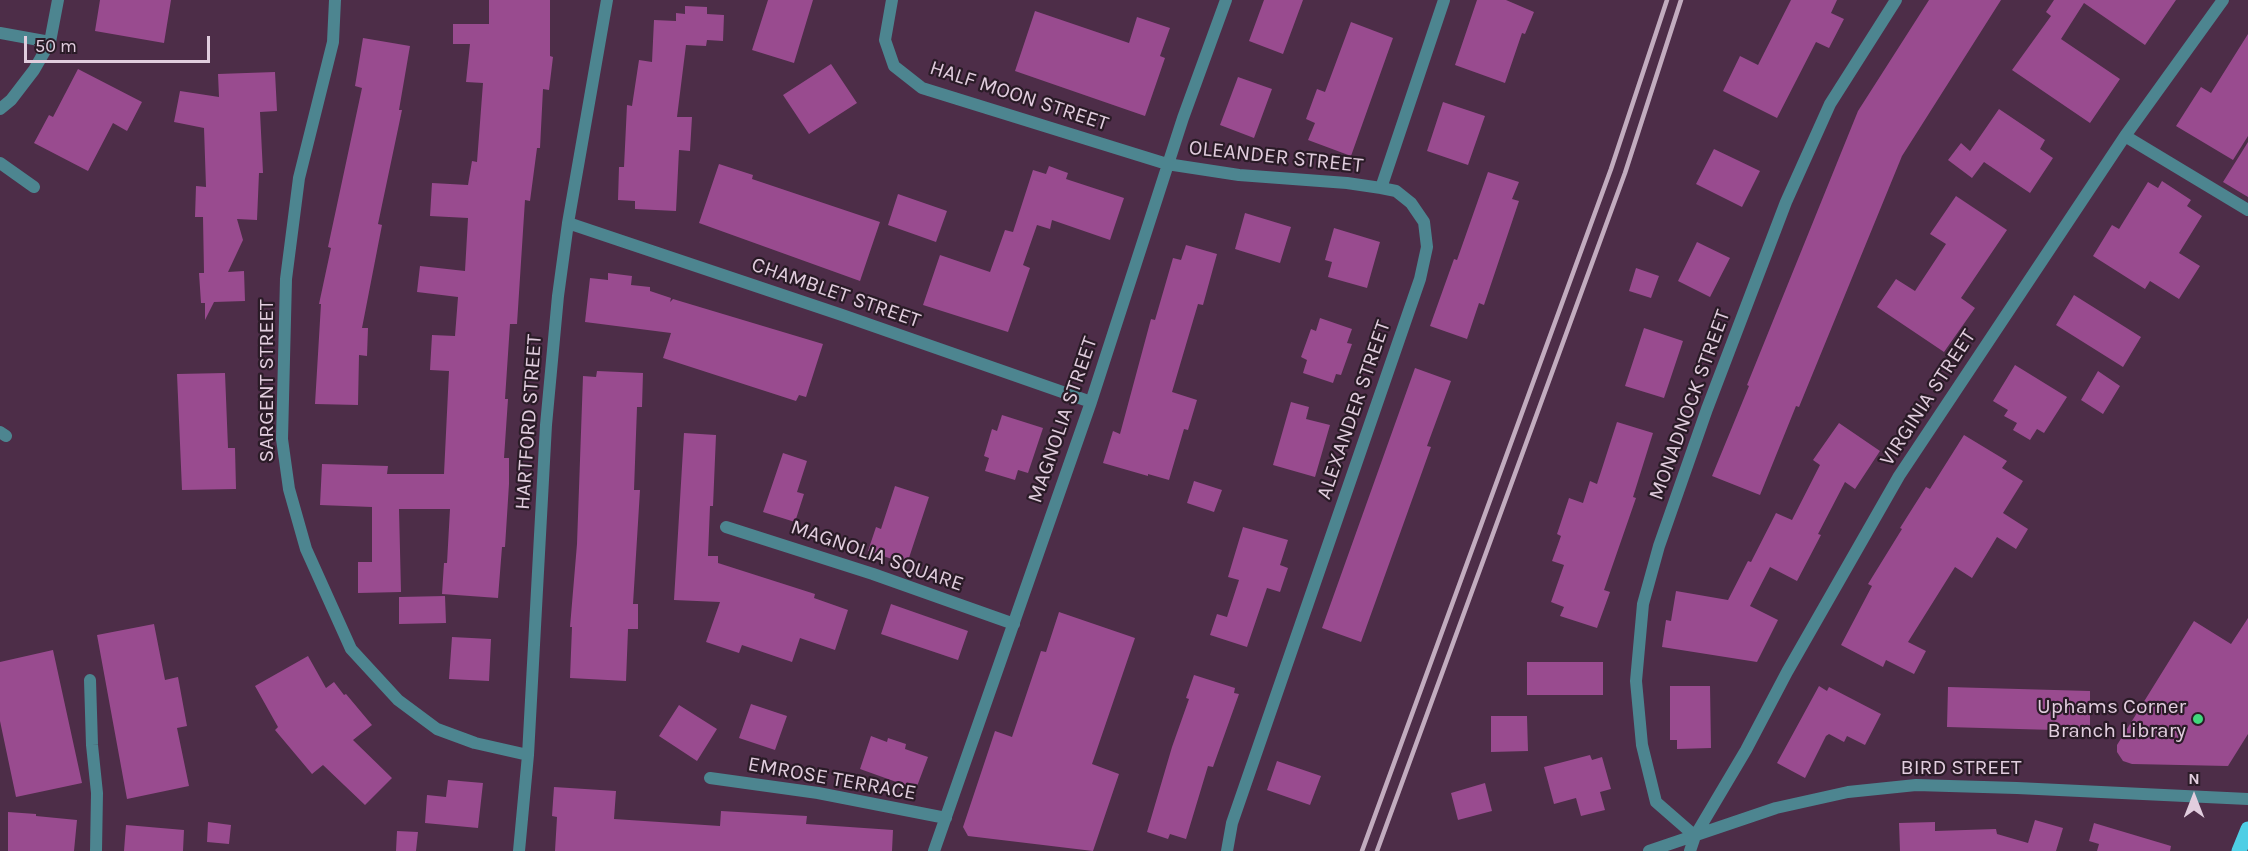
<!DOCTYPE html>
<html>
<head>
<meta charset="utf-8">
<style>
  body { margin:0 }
  #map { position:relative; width:2248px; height:851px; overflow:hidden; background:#4d2d48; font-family:Karla,sans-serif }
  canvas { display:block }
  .north { position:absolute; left:2164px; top:767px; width:60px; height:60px; -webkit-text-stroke:4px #2a1b27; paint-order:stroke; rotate:0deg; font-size:16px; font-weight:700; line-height:24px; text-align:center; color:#e1cdde }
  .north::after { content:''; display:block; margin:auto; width:21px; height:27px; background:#e1cdde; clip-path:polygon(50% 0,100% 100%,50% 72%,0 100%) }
  .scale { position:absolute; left:24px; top:36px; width:186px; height:27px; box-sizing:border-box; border:3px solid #e1cdde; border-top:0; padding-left:8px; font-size:18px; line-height:21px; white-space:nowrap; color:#e1cdde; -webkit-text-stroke:4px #2a1b27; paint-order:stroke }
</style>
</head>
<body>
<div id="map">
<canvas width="2248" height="851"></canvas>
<div class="north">N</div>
<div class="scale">50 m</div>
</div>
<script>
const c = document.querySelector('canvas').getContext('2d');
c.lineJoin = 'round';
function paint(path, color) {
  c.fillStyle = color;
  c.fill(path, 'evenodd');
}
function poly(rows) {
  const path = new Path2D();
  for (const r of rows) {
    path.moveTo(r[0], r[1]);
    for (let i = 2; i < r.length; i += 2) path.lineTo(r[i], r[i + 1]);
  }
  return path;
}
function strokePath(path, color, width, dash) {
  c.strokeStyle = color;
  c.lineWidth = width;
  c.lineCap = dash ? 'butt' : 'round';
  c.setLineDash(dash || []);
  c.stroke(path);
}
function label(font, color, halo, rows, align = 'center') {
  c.font = font + ' Karla,sans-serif';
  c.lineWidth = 4.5;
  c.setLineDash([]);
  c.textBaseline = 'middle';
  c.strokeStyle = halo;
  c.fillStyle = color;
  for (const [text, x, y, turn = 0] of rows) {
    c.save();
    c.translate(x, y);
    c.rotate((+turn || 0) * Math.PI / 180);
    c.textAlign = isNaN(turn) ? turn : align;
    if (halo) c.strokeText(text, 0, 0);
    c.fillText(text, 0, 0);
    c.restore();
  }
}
const building = poly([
  [100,0,171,0,164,43,95,31],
  [489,0,550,0,550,56,553,57,549,90,543,89,540,148,537,148,530,201,525,200,517,324,510,324,505,399,508,399,504,458,509,458,509,484,505,547,502,547,498,598,442,594,444,563,447,563,450,509,399,509,401,592,358,593,358,562,372,562,372,507,320,505,322,464,388,466,387,474,444,474,449,371,430,370,432,335,455,336,458,297,417,292,420,266,465,271,468,218,430,216,432,183,468,185,472,161,477,162,483,83,466,82,470,44,453,44,453,24,489,24],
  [768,0,813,0,794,63,752,50],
  [1264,0,1303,0,1283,54,1249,41],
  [1477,0,1506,0,1534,12,1525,34,1522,33,1505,83,1455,65],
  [1791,0,1837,0,1831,13,1844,19,1829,48,1816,42,1777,118,1723,91,1740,56,1758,65],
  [1929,0,2001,0,1902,156,1799,407,1796,406,1760,495,1712,476,1749,386,1747,385,1858,111],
  [2054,0,2176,0,2145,45,2084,3,2061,39,2120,79,2090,123,2012,70,2051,16,2046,12],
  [685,6,707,7,707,14,724,15,723,41,707,40,706,46,686,45,677,117,692,117,690,151,679,150,676,211,635,209,635,201,618,200,619,167,624,167,627,105,632,106,639,60,652,62,654,20,676,21,676,13,685,14],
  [1035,11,1129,43,1137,17,1170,28,1160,56,1165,58,1145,116,1015,71],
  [1351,22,1393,38,1351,156,1308,140,1315,123,1306,119,1317,89,1325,92],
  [2248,34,2248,136,2233,160,2176,126,2201,87,2211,93],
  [363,38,410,46,399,110,402,110,378,224,382,225,362,328,368,328,367,356,359,355,358,405,315,404,321,304,319,304,331,248,328,247,362,88,355,86],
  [831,64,857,103,809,134,783,95],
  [78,69,142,102,127,131,113,123,88,171,34,143,49,115,53,117],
  [275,72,277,111,260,112,263,173,259,173,257,220,237,219,243,240,228,272,244,271,245,301,214,302,205,320,205,303,201,303,199,273,204,273,203,217,195,217,196,186,206,187,204,128,174,122,180,91,219,97,218,74],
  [1238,77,1272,89,1254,138,1220,125],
  [1443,102,1485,116,1468,165,1427,151],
  [1999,109,2045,140,2040,149,2053,158,2030,193,1984,162,1972,178,1948,160,1961,143,1970,151],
  [2248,142,2248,197,2223,182],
  [1714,149,1760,171,1742,207,1696,184],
  [719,164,753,175,752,179,880,222,860,281,699,223],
  [1049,166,1068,173,1066,179,1124,198,1110,240,1052,220,1050,229,1037,225,1023,265,1030,268,1008,332,923,305,940,255,990,272,1005,230,1013,232,1033,170,1046,174],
  [1488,172,1519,182,1512,199,1519,201,1484,305,1479,303,1467,339,1430,326,1454,259,1457,260],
  [2162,181,2191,200,2187,206,2202,216,2179,253,2200,266,2179,299,2150,281,2145,289,2093,256,2112,225,2119,229,2148,182,2158,188],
  [898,194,947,211,936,242,888,225],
  [1956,196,2007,230,1961,298,1975,308,1944,352,1877,307,1896,279,1915,291,1946,244,1930,234],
  [1245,213,1291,227,1280,263,1235,249],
  [1334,228,1380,242,1367,288,1328,277,1332,262,1325,260],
  [1697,242,1730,258,1710,297,1678,281],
  [1186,245,1217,254,1203,305,1198,304,1172,392,1197,400,1188,430,1184,429,1169,480,1148,474,1148,476,1103,463,1113,431,1120,434,1151,319,1155,320,1173,258,1181,260],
  [1636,268,1659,276,1651,298,1629,291],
  [608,273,632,276,631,285,650,287,650,291,671,298,670,302,673,299,823,344,806,397,799,395,796,401,663,358,671,333,585,322,590,278,608,280],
  [2074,295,2141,337,2123,367,2056,325],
  [1320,318,1352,329,1347,343,1352,344,1341,375,1336,374,1333,383,1303,373,1307,360,1301,357,1311,329,1316,331],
  [1644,328,1683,341,1664,398,1625,386],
  [2015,365,2067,397,2044,433,2037,429,2030,440,2013,430,2017,423,2004,416,2008,410,1993,401],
  [1415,368,1451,381,1427,446,1431,447,1361,642,1322,628],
  [597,371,643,373,642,407,637,407,634,490,640,490,633,604,638,604,638,629,628,629,626,681,570,678,572,627,570,627,577,544,583,376,596,377],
  [2098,371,2120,386,2103,414,2081,400],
  [225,373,228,448,235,448,236,489,182,490,177,374],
  [1291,402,1309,407,1306,419,1330,425,1315,477,1273,465],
  [1002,415,1043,428,1028,473,1018,470,1015,480,985,471,989,458,984,456,992,429,997,431],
  [1617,422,1653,433,1633,497,1636,498,1604,590,1610,592,1597,628,1560,616,1564,607,1551,602,1564,565,1552,561,1561,536,1557,534,1569,498,1583,503,1590,481,1597,484],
  [1839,423,1880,451,1855,489,1845,482,1818,534,1821,535,1797,581,1770,567,1750,606,1778,620,1757,662,1662,647,1666,620,1671,621,1676,591,1728,600,1748,561,1751,562,1776,513,1792,520,1820,465,1813,460],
  [684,433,716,435,713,506,710,506,708,556,718,556,718,563,815,594,814,598,848,610,835,650,800,638,792,662,742,645,739,653,706,642,720,602,674,600],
  [1964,435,2007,461,2002,468,2023,481,2003,513,2028,529,2016,549,1997,537,1972,578,1955,567,1908,642,1926,651,1914,674,1886,660,1883,667,1841,645,1872,586,1868,584,1902,529,1900,528,1926,487,1930,489],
  [783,453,807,461,797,492,804,494,795,522,763,512],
  [1194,481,1222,490,1214,512,1187,503],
  [895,486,929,497,907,564,868,551,876,527,881,529],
  [1243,527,1288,540,1280,565,1288,568,1280,592,1267,588,1247,647,1210,635,1217,614,1227,617,1239,580,1228,577],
  [445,596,446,623,399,624,399,597],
  [891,604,968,631,958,660,881,634],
  [1059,612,1135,638,1092,764,1119,774,1093,851,968,836,963,827,995,731,1012,737,1041,651,1046,652],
  [2248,618,2248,734,2228,766,2132,764,2123,761,2117,752,2117,745,2194,621,2231,644],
  [154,624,165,680,178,677,187,726,177,728,189,786,127,799,97,635],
  [452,637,491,639,489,681,449,679],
  [53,650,82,783,16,797,0,721,0,662],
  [308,656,326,688,334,682,344,695,346,694,372,725,353,740,392,778,365,805,323,765,312,774,275,730,278,727,255,686],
  [1527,662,1603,662,1603,695,1527,695],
  [1194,675,1235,688,1234,693,1239,694,1213,767,1208,766,1186,839,1170,834,1168,839,1147,832,1172,747,1189,699,1186,698],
  [1670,686,1710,686,1711,748,1677,749,1677,740,1670,740],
  [1819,686,1827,691,1829,687,1881,714,1865,745,1847,736,1844,742,1829,734,1826,736,1805,778,1777,763],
  [1948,687,2090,691,2090,731,1947,727],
  [751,704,787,716,775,750,739,738],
  [679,705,717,729,697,761,659,736],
  [1491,716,1527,716,1528,751,1491,752],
  [871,736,887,742,888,738,906,744,905,749,928,757,916,789,860,769],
  [1590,755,1592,760,1602,757,1611,789,1600,792,1605,810,1581,816,1576,798,1554,804,1544,767],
  [1277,761,1321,776,1310,805,1267,790],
  [448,780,483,783,478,828,425,823,427,795,446,797],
  [1485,783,1492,811,1458,820,1451,793],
  [554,787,616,791,614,819,720,826,721,811,807,816,806,824,893,830,892,851,555,851,557,817,552,816],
  [8,812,36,814,36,816,77,820,74,851,8,851],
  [2035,820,2063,828,2056,851,1900,851,1899,823,1935,822,1935,831,1996,829,1997,834,2028,843],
  [208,822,231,825,229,844,207,842],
  [2094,823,2171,846,2170,851,2097,851,2099,844,2089,841],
  [126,825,184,830,183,851,124,851],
  [397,831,418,832,416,851,396,851]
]);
const street = poly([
  [335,0,333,42,299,178,286,279,282,439,289,489,306,549,351,649,398,700,437,729,475,743,528,755],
  [892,0,885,40,894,66,922,88,1167,164,1239,175,1347,183,1381,188],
  [0,33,50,42],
  [0,109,11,100,34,70,50,42,58,0],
  [2125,136,2248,210],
  [0,163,34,187],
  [568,223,842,315,1091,402],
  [0,432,6,436],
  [726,527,873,574,1014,624],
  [90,680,92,745,97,793,96,851],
  [710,778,818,793,946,818],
  [1695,836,1656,802,1642,745,1636,681,1643,604,1659,546,1707,409,1786,202,1830,104,1896,0],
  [519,851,528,755,546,425,558,296,568,223,607,0],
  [934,851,1091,402,1183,118,1226,0],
  [1227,851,1232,823,1420,279,1427,247,1424,222,1411,203,1396,191,1381,188,1444,0],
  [1649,851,1776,808,1848,792,1916,785,2017,788,2248,799],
  [1690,851,1695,836,1746,750,1787,672,1899,476,2125,136,2223,0]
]);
const primary = poly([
  [2239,851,2248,829]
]);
const rail = poly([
  [1362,851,1611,169,1667,0],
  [1377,851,1625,173,1681,0]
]);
const markers = [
  [2198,719,6,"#41d77c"]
];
const streetNames = [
  ["HALF MOON STREET",1019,96,18],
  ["OLEANDER STREET",1276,157,6],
  ["CHAMBLET STREET",836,293,19],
  ["SARGENT STREET",267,381,-90],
  ["VIRGINIA STREET",1928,398,-57],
  ["MONADNOCK STREET",1690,405,-70],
  ["ALEXANDER STREET",1354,410,-71],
  ["MAGNOLIA STREET",1063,420,-71],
  ["HARTFORD STREET",529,422,-86],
  ["MAGNOLIA SQUARE",877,556,19],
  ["BIRD STREET",1961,768],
  ["EMROSE TERRACE",832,779,10]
];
const poiNames = [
  ["Uphams Corner",2186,707],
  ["Branch Library",2186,731]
];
paint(building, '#994b8f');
strokePath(street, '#4d8590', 12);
strokePath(primary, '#4ecee5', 15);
strokePath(rail, '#c2acbf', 4.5);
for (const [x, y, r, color] of markers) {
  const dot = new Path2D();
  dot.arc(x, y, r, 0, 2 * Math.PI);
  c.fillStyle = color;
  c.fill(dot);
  strokePath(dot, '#2a1b27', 2);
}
label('21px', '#e1cdde', '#2a1b27', streetNames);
label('21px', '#e1cdde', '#2a1b27', poiNames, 'right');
</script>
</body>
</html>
